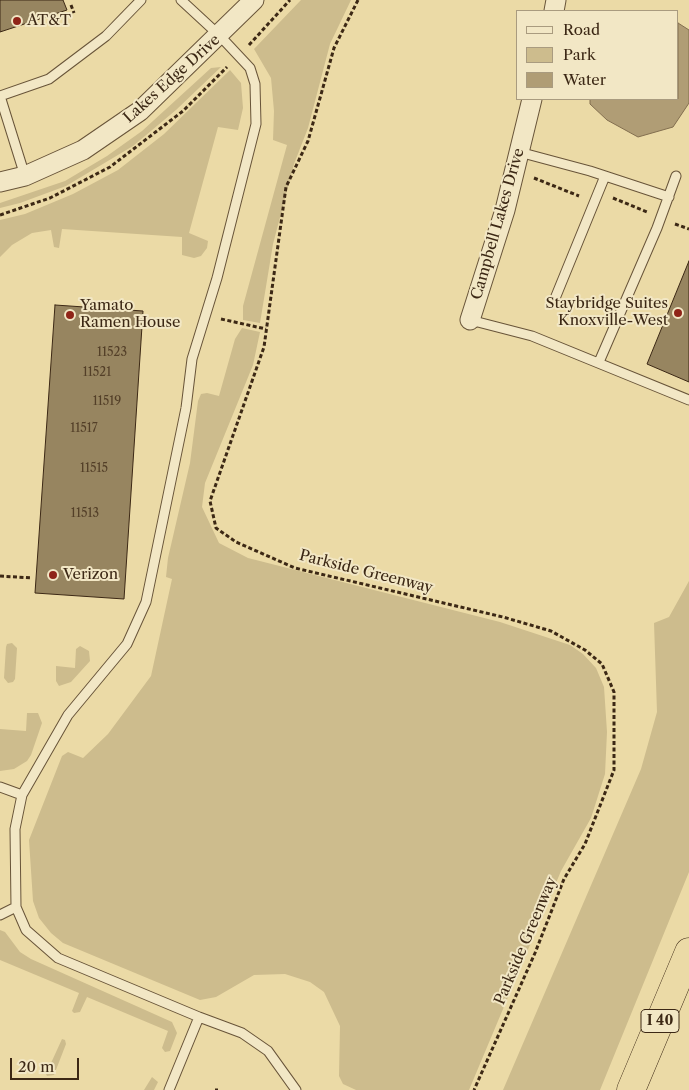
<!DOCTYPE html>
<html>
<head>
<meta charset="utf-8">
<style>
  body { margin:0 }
  #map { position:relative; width:689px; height:1090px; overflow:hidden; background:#ebdaa6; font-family:"Libre Caslon Text",serif }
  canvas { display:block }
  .legend { position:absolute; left:516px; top:10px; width:162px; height:90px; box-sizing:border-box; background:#f2e7c5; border:1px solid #a99b7f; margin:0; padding:6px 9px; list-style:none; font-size:15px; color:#3c2815 }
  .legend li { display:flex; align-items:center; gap:10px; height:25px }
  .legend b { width:25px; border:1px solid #a99b7f }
  .scale { position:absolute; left:10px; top:1058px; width:69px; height:22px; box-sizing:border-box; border:2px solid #3c2815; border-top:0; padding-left:6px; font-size:15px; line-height:18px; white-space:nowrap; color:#3c2815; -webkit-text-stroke:4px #f2e7c5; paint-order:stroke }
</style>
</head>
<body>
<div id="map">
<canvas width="689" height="1090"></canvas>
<ul class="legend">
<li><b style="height:6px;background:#f2e7c5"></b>Road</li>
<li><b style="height:14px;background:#cdbc8d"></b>Park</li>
<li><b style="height:14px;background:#b09d75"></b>Water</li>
</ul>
<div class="scale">20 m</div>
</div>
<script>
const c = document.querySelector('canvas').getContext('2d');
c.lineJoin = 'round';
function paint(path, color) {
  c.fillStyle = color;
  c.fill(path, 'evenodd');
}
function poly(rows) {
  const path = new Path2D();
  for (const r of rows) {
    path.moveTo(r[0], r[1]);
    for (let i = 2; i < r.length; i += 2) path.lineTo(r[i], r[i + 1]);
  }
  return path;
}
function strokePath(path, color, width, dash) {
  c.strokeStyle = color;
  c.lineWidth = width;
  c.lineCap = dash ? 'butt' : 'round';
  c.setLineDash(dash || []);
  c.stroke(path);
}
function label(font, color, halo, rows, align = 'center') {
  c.font = font + ' "Libre Caslon Text",serif';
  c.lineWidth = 4;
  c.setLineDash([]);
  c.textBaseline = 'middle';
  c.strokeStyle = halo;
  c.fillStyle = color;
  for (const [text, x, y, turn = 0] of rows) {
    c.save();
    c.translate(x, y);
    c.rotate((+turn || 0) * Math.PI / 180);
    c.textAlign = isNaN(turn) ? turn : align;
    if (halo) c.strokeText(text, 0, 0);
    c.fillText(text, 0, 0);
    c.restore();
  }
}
const green = poly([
  [301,0,351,0,330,44,308,128,294,164,273,244,260,323,243,320,243,306,287,145,273,140,274,111,271,78,254,49],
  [221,67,176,110,133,146,66,186,20,203,0,208,0,203,65,181,107,156,142,131,211,68],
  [230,70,241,83,243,108,238,130,218,127,189,233,208,241,207,248,201,256,194,258,182,255,182,237,62,229,59,248,54,247,51,230,32,233,12,245,0,257,0,220,25,214,73,194,118,170,164,134],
  [242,328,260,332,253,365,205,483,202,507,219,543,248,558,500,622,570,645,583,654,596,668,604,687,607,732,605,774,591,818,561,871,469,1090,356,1090,343,1084,339,1076,340,1026,324,992,310,982,285,974,254,975,216,997,200,1000,63,943,51,933,39,918,33,901,29,840,62,756,68,752,83,758,108,734,151,676,172,579,166,577,168,558,190,463,198,401,201,394,207,393,219,396,235,339],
  [689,581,689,872,600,1090,503,1090,641,769,657,712,654,623,669,617],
  [12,643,17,648,15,679,13,682,8,683,4,678,6,647,7,644],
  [80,646,89,651,90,661,71,682,59,686,56,681,56,666,75,668,76,649],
  [27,713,38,713,42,723,31,755,27,761,14,769,0,771,0,729,26,731],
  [0,930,5,932,20,952,31,959,172,1022,177,1033,170,1051,165,1052,162,1048,168,1031,87,997,80,1012,74,1013,72,1011,79,993,0,960],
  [62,1039,65,1040,66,1044,54,1075,47,1076,46,1074],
  [152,1077,158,1082,154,1090,144,1090]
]);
const water = poly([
  [678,23,689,30,689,103,673,127,638,137,607,120,590,104,590,99,678,99,678,23]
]);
const building = poly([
  [0,0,63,0,67,10,0,32,0,0],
  [689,261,689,382,647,364,689,261],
  [55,305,143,311,124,599,35,593,55,305]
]);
const path = poly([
  [358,0,334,48,308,141,286,187,264,347,210,501,216,528,236,542,295,568,503,617,551,631,585,650,602,664,614,692,614,770,585,844,564,879,535,953,474,1090],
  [71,5,74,13],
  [249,45,290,0],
  [534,178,579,196],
  [613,198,647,212],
  [0,215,50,198,110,167,183,111,227,67],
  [675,224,689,229],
  [221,319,266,329],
  [0,576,32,578],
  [215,1090,218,1090]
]);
const service = poly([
  [181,0,220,36,250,68,255,84,256,124,217,278,192,359,186,408,146,602,127,644,68,715,22,795,15,829,16,907,26,930,58,958,199,1017,242,1033,268,1051,296,1090],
  [0,96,49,79,106,36,141,0],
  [0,96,25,176],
  [519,152,590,171,669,197],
  [556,296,605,176],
  [470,320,532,336,689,400],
  [599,362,657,228,676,176],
  [0,787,22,795],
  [0,915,16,907],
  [169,1090,199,1017]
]);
const minor = poly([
  [554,11,556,0],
  [0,182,25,176,83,150,140,111,254,0],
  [470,320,505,210,532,99]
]);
const motorway = poly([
  [631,1090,689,952]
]);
const markers = [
  [17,21,5,"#8f2418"],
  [678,313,5,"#8f2418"],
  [70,315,5,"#8f2418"],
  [53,575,5,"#8f2418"]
];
const numberNames = [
  ["11523",112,353],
  ["11521",97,373],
  ["11519",107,402],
  ["11517",84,429],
  ["11515",94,469],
  ["11513",85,514]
];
const shields = [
  [660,1021,38]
];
const shieldNames = [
  ["I 40",660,1021]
];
const poiNames = [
  ["AT&T",27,21],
  ["Staybridge Suites",668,304,"right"],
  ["Knoxville-West",668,321,"right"],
  ["Yamato",80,306],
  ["Ramen House",80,323],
  ["Verizon",63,575]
];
const streetNames = [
  ["Lakes Edge Drive",172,79,-42],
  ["Campbell Lakes Drive",498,224,-74],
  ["Parkside Greenway",366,572,14],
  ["Parkside Greenway",526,941,-67]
];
paint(green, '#cdbc8d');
paint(water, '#b09d75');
strokePath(water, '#826e4f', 1);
paint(building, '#978560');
strokePath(building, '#3c2815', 1);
strokePath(service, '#685439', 11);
strokePath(minor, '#685439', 21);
strokePath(motorway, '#3c2815', 29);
strokePath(path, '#3c2815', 3, [4, 2.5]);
strokePath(service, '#f2e7c5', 9);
strokePath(minor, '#f2e7c5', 19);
strokePath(motorway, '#ebdaa6', 28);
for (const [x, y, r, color] of markers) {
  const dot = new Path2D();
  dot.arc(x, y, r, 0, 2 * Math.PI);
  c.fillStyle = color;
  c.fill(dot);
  strokePath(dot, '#f2e7c5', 2);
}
label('12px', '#533f28', null, numberNames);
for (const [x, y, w] of shields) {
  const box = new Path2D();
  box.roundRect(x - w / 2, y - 11.5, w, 23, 4);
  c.fillStyle = '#f2e7c5';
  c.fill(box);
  strokePath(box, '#3c2815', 1);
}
label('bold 14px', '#3c2815', null, shieldNames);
label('15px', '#3c2815', '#f2e7c5', poiNames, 'left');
label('15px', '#3c2815', '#f2e7c5', streetNames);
</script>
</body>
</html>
